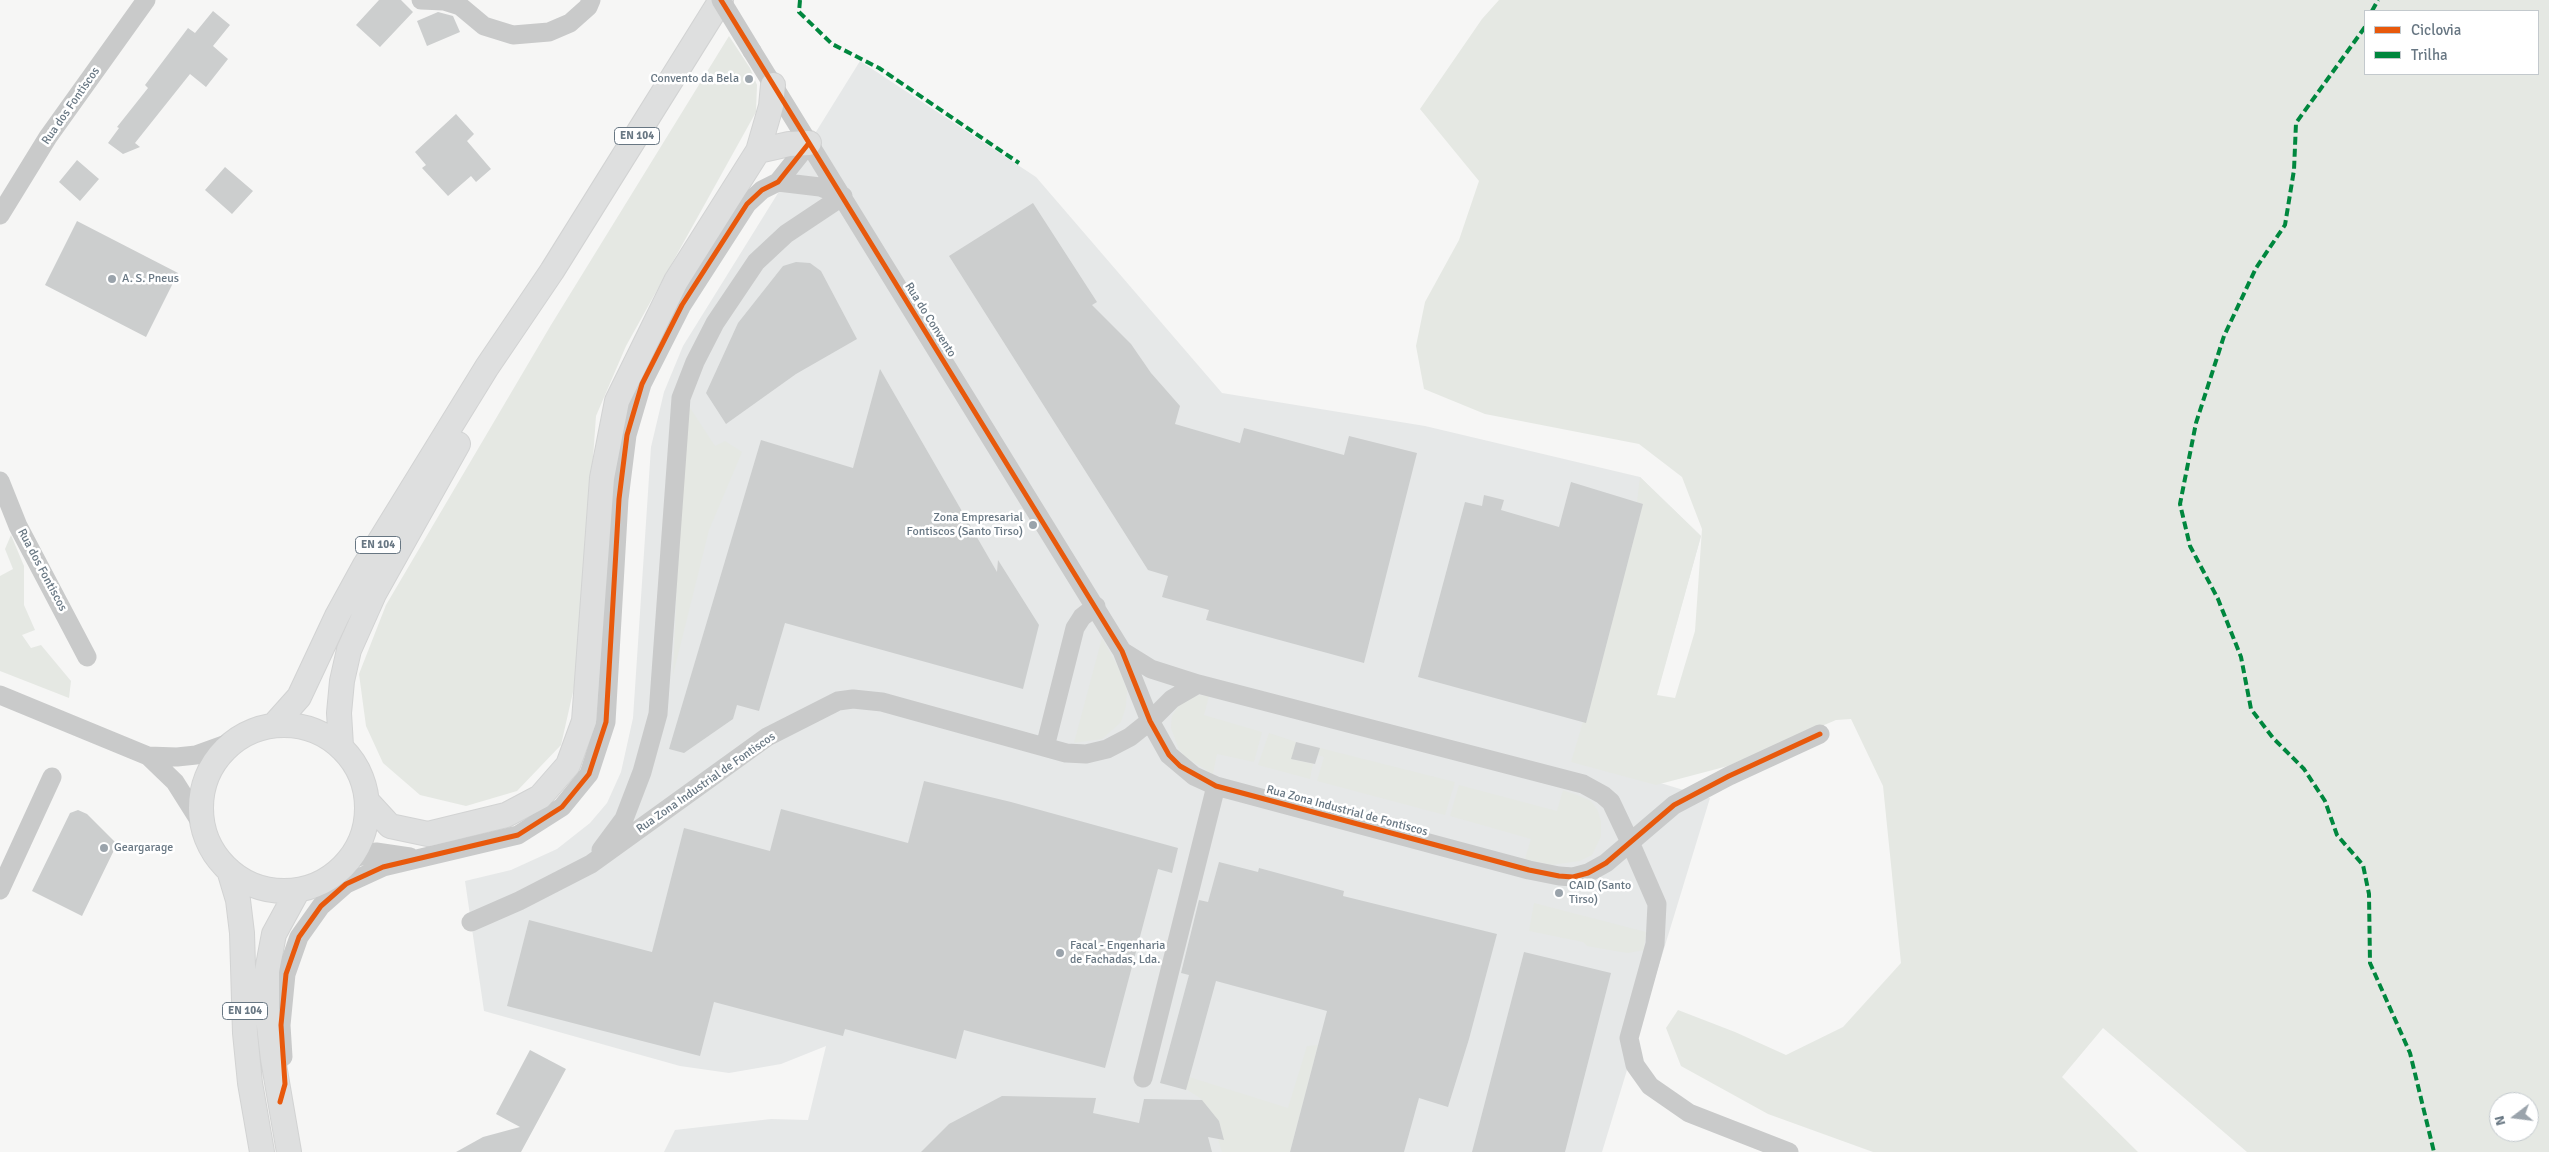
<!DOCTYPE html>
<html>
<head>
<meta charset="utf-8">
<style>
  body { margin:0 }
  #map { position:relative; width:2549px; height:1152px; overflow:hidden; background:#f6f6f5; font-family:Signika,sans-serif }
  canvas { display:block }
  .legend { position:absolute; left:2364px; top:10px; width:175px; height:65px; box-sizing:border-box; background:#fff; border:1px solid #c3c9cd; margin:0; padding:6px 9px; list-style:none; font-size:15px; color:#687783 }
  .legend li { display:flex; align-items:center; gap:10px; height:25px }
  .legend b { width:25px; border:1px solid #c3c9cd }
  .north { position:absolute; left:2489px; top:1092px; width:50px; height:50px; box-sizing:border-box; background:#fff; border:1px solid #c3c9cd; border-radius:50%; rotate:255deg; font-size:14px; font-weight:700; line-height:20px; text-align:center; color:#687783 }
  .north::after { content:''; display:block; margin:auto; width:18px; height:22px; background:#9aa3ab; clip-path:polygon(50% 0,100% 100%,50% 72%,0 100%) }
</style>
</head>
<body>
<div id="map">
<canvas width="2549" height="1152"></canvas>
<ul class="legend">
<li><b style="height:6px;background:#e8590c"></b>Ciclovia</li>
<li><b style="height:6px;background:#00873e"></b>Trilha</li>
</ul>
<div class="north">N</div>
</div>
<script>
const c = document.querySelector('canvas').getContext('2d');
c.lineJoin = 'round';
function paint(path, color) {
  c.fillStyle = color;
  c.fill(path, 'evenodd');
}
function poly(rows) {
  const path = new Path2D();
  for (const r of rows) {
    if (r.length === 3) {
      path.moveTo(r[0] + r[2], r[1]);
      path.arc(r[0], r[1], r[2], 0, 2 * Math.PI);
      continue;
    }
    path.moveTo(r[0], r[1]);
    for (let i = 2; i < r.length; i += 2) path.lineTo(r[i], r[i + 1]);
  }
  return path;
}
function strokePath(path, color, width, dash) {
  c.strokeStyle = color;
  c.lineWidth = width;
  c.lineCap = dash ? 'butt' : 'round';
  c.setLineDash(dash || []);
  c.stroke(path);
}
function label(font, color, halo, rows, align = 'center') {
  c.font = font + ' Signika,sans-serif';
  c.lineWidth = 5;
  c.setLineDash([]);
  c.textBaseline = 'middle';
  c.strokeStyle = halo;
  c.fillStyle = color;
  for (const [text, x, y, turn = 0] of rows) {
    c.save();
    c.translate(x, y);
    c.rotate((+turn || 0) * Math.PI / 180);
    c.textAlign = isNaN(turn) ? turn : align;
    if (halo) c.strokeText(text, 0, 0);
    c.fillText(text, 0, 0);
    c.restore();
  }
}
const built = poly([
  [860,61,1036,177,1222,393,1425,426,1640,477,1701,536,1634,775,1710,798,1602,1152,664,1152,675,1130,771,1119,808,1120,826,1046,781,1064,729,1073,680,1066,484,1011,465,881,511,870,557,849,590,823,607,803,621,772,633,718,651,447,664,392,683,346]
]);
const green = poly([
  [1499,0,2549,0,2549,1152,2247,1152,2103,1028,2062,1077,2138,1152,1873,1152,1768,1114,1681,1066,1666,1028,1678,1010,1735,1032,1786,1055,1843,1027,1901,963,1883,786,1851,719,1836,720,1728,766,1656,785,1571,762,1583,722,1586,722,1643,504,1637,502,1640,477,1701,536,1657,695,1675,698,1695,631,1702,529,1682,477,1639,444,1485,414,1424,389,1416,346,1425,302,1459,240,1479,181,1420,109,1482,19],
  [2365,11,2538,11,2538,74,2365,74],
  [2499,1102,2529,1102,2529,1132,2499,1132],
  [729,36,750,68,757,85,756,112,626,346,596,416,578,670,561,745,517,791,466,806,420,795,383,763,366,726,359,674,386,605,551,325],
  [688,405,715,446,725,441,742,452,709,530,673,675,680,505],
  [11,535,24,566,24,605,35,630,22,635,31,648,41,645,71,681,69,698,0,671,0,576,13,569,5,549],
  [1102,638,1120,671,1127,691,1126,706,1121,722,1102,739,1074,743],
  [1199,695,1209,696,1204,715,1262,732,1254,762,1217,754,1213,774,1187,758,1179,750,1171,728,1172,716,1181,702],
  [1269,733,1296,742,1292,759,1313,764,1310,779,1258,765],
  [1320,748,1455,782,1445,815,1317,781,1324,757,1318,755],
  [1459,785,1557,811,1563,790,1577,795,1591,801,1598,811,1601,822,1601,836,1592,855,1580,861,1552,865,1525,859,1531,839,1450,816],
  [1534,903,1646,932,1644,950,1628,953,1615,951,1587,946,1583,942,1529,931],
  [1318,1045,1290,1152,1222,1152,1218,1139,1224,1140,1219,1121,1200,1098,1186,1089,1189,1077,1288,1108,1307,1046]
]);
const building = poly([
  [379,0,401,0,413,12,380,47,356,25],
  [213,11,230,25,213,46,228,59,206,87,190,74,135,143,140,147,123,154,108,143,119,128,117,127,148,88,145,85,188,28,195,33],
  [438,12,453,16,460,32,427,46,417,21],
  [456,114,474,134,467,141,491,169,476,182,471,176,448,196,422,168,426,165,415,152],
  [77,160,99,179,80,201,59,182],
  [225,167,253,191,232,214,205,190],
  [1033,203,1097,302,1092,305,1131,344,1151,373,1180,406,1175,424,1240,443,1244,428,1344,455,1349,436,1417,453,1364,663,1206,620,1209,610,1162,597,1168,576,1148,570,949,256],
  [77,221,178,273,146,337,45,285],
  [796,262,810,263,821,271,857,339,796,374,726,424,706,393,738,323,783,266],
  [880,369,997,572,998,560,1039,625,1023,689,785,623,759,711,737,705,733,719,684,753,669,749,761,440,853,468],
  [1571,482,1643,504,1586,723,1418,677,1465,502,1482,506,1484,495,1504,500,1501,510,1559,527],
  [1296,742,1320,748,1315,764,1291,759],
  [924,781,1011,802,1178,848,1172,873,1158,869,1105,1068,964,1030,956,1059,845,1029,843,1036,714,1002,700,1056,507,1006,529,920,652,952,684,828,770,851,781,809,908,843],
  [78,810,87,814,117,844,82,916,32,891,70,813],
  [1219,862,1258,872,1259,868,1344,891,1343,896,1497,934,1469,1039,1448,1107,1419,1098,1404,1152,1290,1152,1327,1011,1216,981,1186,1090,1160,1083,1189,975,1181,973,1199,900,1208,902],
  [1524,952,1611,973,1565,1152,1472,1152],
  [530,1050,566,1069,521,1152,456,1152,483,1137,520,1127,496,1114],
  [1002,1096,1096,1098,1093,1113,1139,1123,1144,1099,1202,1100,1219,1121,1224,1140,1208,1137,1212,1152,921,1152,949,1124]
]);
const minor = poly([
  [421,0,444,1,460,6,484,26,513,35,549,32,570,23,588,7,591,0],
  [752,51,1122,651,1150,721,1169,755,1194,776,1216,786,1529,870,1559,876,1573,877,1588,873,1606,863,1674,805,1729,776,1820,734],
  [778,182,820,187,843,196],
  [0,215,48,137,146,0],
  [0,481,18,526,87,657],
  [1122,651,1151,669,1198,684,1583,784,1603,795,1611,802,1630,842,1657,904,1655,944,1629,1038,1635,1065,1650,1086,1689,1113,1789,1152],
  [0,695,148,756,177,757,196,755,232,742],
  [1045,747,1075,628,1082,617,1096,606],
  [148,756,175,782,204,828],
  [601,850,624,819,642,772,658,714,681,398,695,362,715,323,756,262,786,234,843,196],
  [350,859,376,852,410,857],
  [0,890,52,777],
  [471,922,519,901,591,864,767,737,838,701,853,699,882,702,1066,753,1086,754,1107,749,1130,737,1150,721,1172,699,1198,684],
  [283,1057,281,1025,286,974,299,937,321,906,346,884,383,867,518,835,562,807,589,774,606,722,619,499,627,435,642,384,682,305,747,204,762,190,778,182,809,143],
  [1143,1078,1216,786]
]);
const major = poly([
  [758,151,789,144,809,143],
  [274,725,299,697,337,616,365,565,487,367,552,271,721,0],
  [284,808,83],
  [341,746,339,713,342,681,349,650,374,594,458,444],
  [367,801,390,826,428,834,506,815,540,797,568,765,584,721,602,478,617,401,676,281,758,151,771,106,773,85],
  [229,870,238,900,242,933,245,1033,250,1083,262,1152],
  [289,1152,273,1059,267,1009,267,971,274,934,298,890]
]);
const minorBridge = poly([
  [721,0,752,51]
]);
const quiet = poly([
  [800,0,799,12,832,44,879,68,1019,163],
  [2372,11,2378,0],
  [2365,27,2296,123,2294,170,2285,225,2256,268,2224,336,2196,423,2180,504,2190,546,2218,599,2241,657,2251,709,2273,738,2304,769,2325,801,2337,835,2363,865,2369,894,2370,963,2410,1053,2434,1152]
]);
const cycleway = poly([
  [721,0,1122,651,1150,721,1169,755,1180,766,1216,786,1529,870,1559,876,1573,877,1588,873,1606,863,1674,805,1729,776,1820,734],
  [280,1102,285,1084,281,1025,286,974,299,937,321,906,346,884,383,867,518,835,562,807,589,774,606,722,619,499,627,435,642,384,682,305,747,204,762,190,778,182,809,143]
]);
const markers = [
  [749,79,5,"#9aa3ab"],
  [112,279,5,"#9aa3ab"],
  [1033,525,5,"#9aa3ab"],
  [104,848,5,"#9aa3ab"],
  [1559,893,5,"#9aa3ab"],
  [1060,953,5,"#9aa3ab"]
];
const shields = [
  [637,136,45],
  [378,545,45],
  [245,1011,45]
];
const shieldNames = [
  ["EN 104",637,136],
  ["EN 104",378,545],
  ["EN 104",245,1011]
];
const poiNames = [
  ["Convento da Bela",739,79,"right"],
  ["A. S. Pneus",122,279],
  ["Zona Empresarial",1023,518,"right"],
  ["Fontiscos (Santo Tirso)",1023,532,"right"],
  ["Geargarage",114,848],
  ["CAID (Santo",1569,886],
  ["Tirso)",1569,900],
  ["Facal - Engenharia",1070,946],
  ["de Fachadas, Lda.",1070,960]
];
const streetNames = [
  ["Rua dos Fontiscos",71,106,-55],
  ["Rua do Convento",930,320,58],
  ["Rua dos Fontiscos",42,570,62],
  ["Rua Zona Industrial de Fontiscos",706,783,-35],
  ["Rua Zona Industrial de Fontiscos",1347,811,15]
];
paint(built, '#e6e8e8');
paint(green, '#e5e8e3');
paint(building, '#cccece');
strokePath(major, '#d2d3d3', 26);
strokePath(minor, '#c9caca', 19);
strokePath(major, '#dedfdf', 24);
strokePath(minorBridge, '#c9caca', 19);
strokePath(quiet, '#00873e', 4, [8, 4]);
strokePath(cycleway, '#e8590c', 5);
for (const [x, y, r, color] of markers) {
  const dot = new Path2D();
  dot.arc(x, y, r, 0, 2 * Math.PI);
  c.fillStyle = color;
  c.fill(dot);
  strokePath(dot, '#fff', 2);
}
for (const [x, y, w] of shields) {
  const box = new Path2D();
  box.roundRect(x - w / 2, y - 8.5, w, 17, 4);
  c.fillStyle = '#fff';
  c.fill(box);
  strokePath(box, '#687783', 1);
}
label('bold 11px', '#687783', null, shieldNames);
label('12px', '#687783', '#fff', poiNames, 'left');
label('12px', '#687783', '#fff', streetNames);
</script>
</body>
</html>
